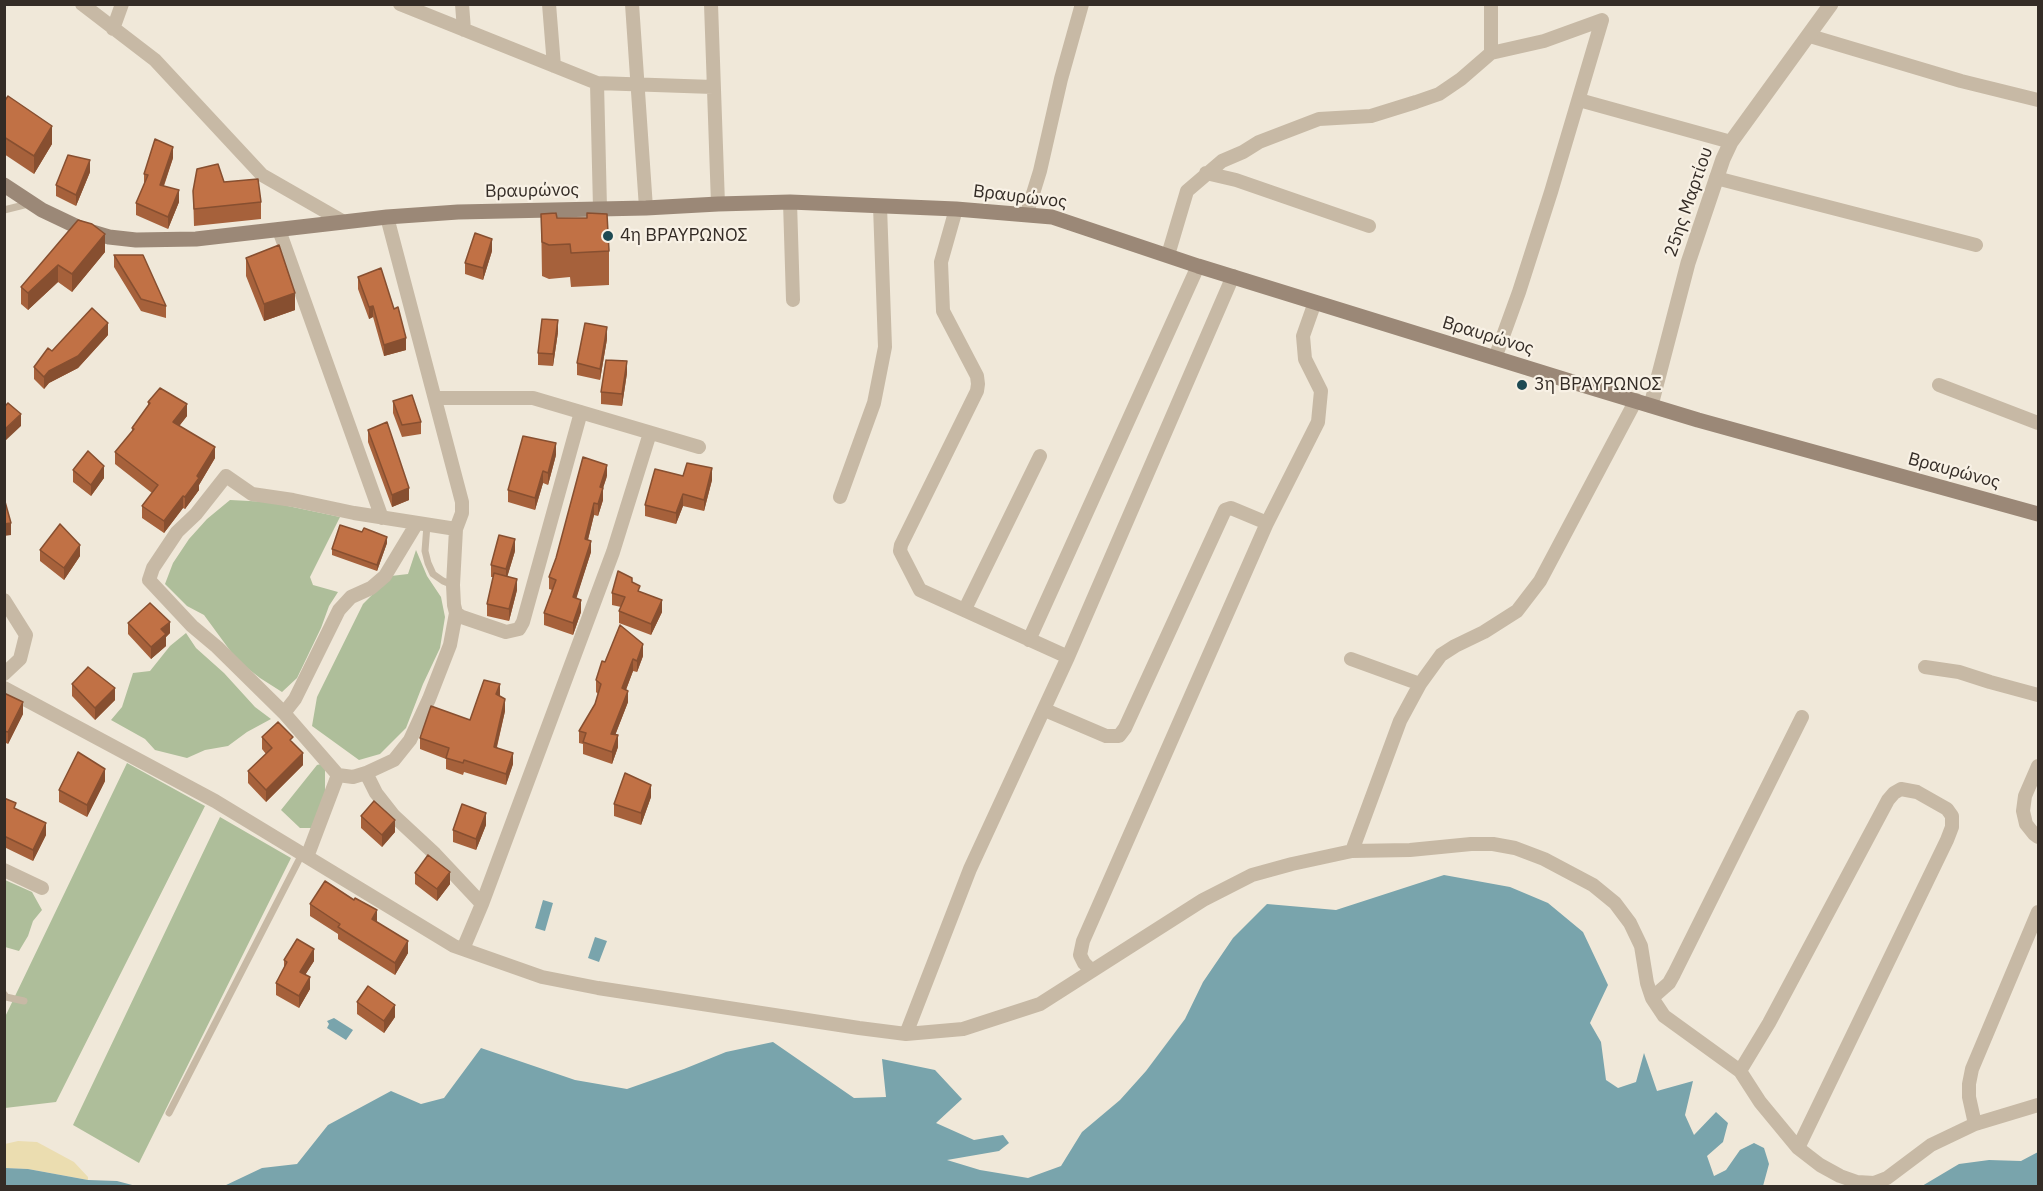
<!DOCTYPE html>
<html>
<head>
<meta charset="utf-8">
<style>
  body { margin:0 }
  #map { position:relative; width:2043px; height:1191px; overflow:hidden; background:#f0e8d9; font-family:"IBM Plex Sans",sans-serif }
  canvas { display:block }
  .frame { position:absolute; inset:0; border:6px solid #342c26; pointer-events:none }
</style>
</head>
<body>
<div id="map">
<canvas width="2043" height="1191"></canvas>
<div class="frame"></div>
</div>
<script>
const c = document.querySelector('canvas').getContext('2d');
c.lineJoin = 'round';
function paint(path, color) {
  c.fillStyle = color;
  c.fill(path, 'evenodd');
}
function poly(rows) {
  const path = new Path2D();
  for (const r of rows) {
    path.moveTo(r[0], r[1]);
    for (let i = 2; i < r.length; i += 2) path.lineTo(r[i], r[i + 1]);
  }
  return path;
}
function strokePath(path, color, width, dash) {
  c.strokeStyle = color;
  c.lineWidth = width;
  c.lineCap = dash ? 'butt' : 'round';
  c.setLineDash(dash || []);
  c.stroke(path);
}
function label(font, color, halo, rows, align = 'center') {
  c.font = font + ' "IBM Plex Sans",sans-serif';
  c.lineWidth = 4.5;
  c.setLineDash([]);
  c.textBaseline = 'middle';
  c.strokeStyle = halo;
  c.fillStyle = color;
  for (const [text, x, y, turn = 0] of rows) {
    c.save();
    c.translate(x, y);
    c.rotate((+turn || 0) * Math.PI / 180);
    c.textAlign = isNaN(turn) ? turn : align;
    if (halo) c.strokeText(text, 0, 0);
    c.fillText(text, 0, 0);
    c.restore();
  }
}
const green = poly([
  [230,500,269,502,340,517,310,577,313,585,338,592,329,606,321,628,297,678,282,692,260,678,237,660,204,615,187,606,165,584,173,563,189,539,207,519],
  [416,550,427,576,441,597,445,617,440,648,423,684,406,728,380,754,359,760,312,726,317,697,363,604,391,576,408,574],
  [186,633,196,648,224,673,255,707,271,719,247,732,228,746,205,750,187,758,155,750,145,739,111,720,122,707,133,673,150,671,170,646],
  [127,763,205,806,56,1102,5,1108,4,1019],
  [325,763,325,796,311,828,300,828,281,810,317,765],
  [220,817,291,858,139,1163,73,1125],
  [5,880,32,892,42,910,33,921,28,936,19,951,5,947]
]);
const sand = poly([
  [18,1141,37,1142,74,1162,88,1177,88,1180,28,1169,5,1168,5,1144]
]);
const water = poly([
  [1444,875,1510,887,1548,903,1583,932,1608,985,1590,1023,1601,1042,1606,1080,1618,1088,1636,1082,1644,1053,1657,1091,1693,1081,1685,1115,1694,1135,1716,1112,1728,1123,1723,1142,1707,1156,1714,1176,1726,1170,1740,1150,1754,1143,1764,1148,1769,1164,1763,1186,224,1186,262,1168,297,1164,328,1125,391,1091,421,1104,444,1098,481,1048,575,1080,627,1089,684,1069,726,1052,773,1042,854,1098,886,1097,882,1059,935,1070,962,1099,936,1123,974,1140,1003,1135,1009,1143,999,1151,947,1160,980,1170,1028,1178,1061,1166,1082,1132,1120,1100,1146,1071,1185,1019,1203,982,1233,938,1267,904,1336,910],
  [543,900,553,903,545,931,535,928],
  [595,937,607,941,599,962,588,958],
  [334,1018,353,1030,346,1040,327,1028,329,1024,327,1021],
  [2038,1152,2038,1186,1922,1186,1959,1164,1989,1160,2021,1161],
  [5,1168,28,1169,88,1180,117,1181,136,1186,5,1186]
]);
const service = poly([
  [4,210,28,204],
  [427,525,425,551,428,563,433,574,443,581,453,585],
  [4,994,6,997,24,1001],
  [169,1113,302,854]
]);
const minor = poly([
  [82,4,155,60,262,175,344,222],
  [400,4,597,83,713,87],
  [462,4,464,30],
  [549,4,554,66],
  [632,4,646,208],
  [711,4,718,204],
  [1491,4,1491,53],
  [113,29,122,4],
  [1810,36,1961,81,2038,100],
  [597,83,600,208],
  [1579,100,1731,142],
  [1206,173,1236,180,1369,226],
  [1716,178,1976,245],
  [790,202,793,300],
  [956,209,941,262,943,311,977,376,978,384,977,391,901,545,900,551,920,590,1068,657],
  [1027,213,1040,171,1061,79,1082,4],
  [279,230,382,518],
  [1168,255,1187,191,1222,161,1243,152,1259,142,1319,119,1371,116,1416,102,1439,94,1461,79,1491,53,1544,41,1602,20,1551,192,1519,292,1495,358],
  [1939,385,2038,423],
  [435,398,533,398,699,447],
  [840,497,874,403,885,347,880,206],
  [417,523,385,576,371,588,351,597,339,610,295,699,284,713,217,647,192,626,149,580,153,568,177,532,196,514,226,476,252,494,293,500,354,513,456,529],
  [4,600,26,635,20,659,4,674],
  [965,609,1040,456],
  [456,613,462,617,506,632,519,629,523,622,581,412],
  [1029,640,1198,266],
  [1351,659,1420,684],
  [1925,667,1959,672,1990,682,2038,695],
  [4,688,215,801,454,946,542,977,598,988,859,1028,906,1034,963,1029,1040,1004,1203,900,1252,875,1292,864,1352,851,1410,850,1471,844,1493,844,1515,848,1544,859,1593,885,1615,903,1630,923,1641,946,1647,983,1652,998,1664,1016,1740,1071,1760,1102,1798,1148,1820,1165,1840,1176,1857,1182,1874,1183,1887,1178,1931,1145,1975,1124,2038,1105],
  [1045,710,1106,736,1119,736,1125,728,1225,510,1231,508,1267,523],
  [284,713,338,775,353,777,366,773,376,793,394,816,435,854,482,904],
  [2038,766,2025,796,2023,811,2026,824,2034,834,2038,837],
  [366,773,394,760,410,740,429,699,450,645,456,613,454,605,453,585,456,529,462,513,462,502,387,217],
  [1352,851,1400,721,1420,684,1441,655,1455,646,1484,632,1517,611,1540,581,1636,400],
  [307,857,338,775],
  [4,870,42,888],
  [463,949,482,904,613,552,650,433],
  [1091,970,1084,963,1080,955,1083,941,1267,523,1318,422,1321,391,1305,359,1303,336,1315,302],
  [1652,998,1669,983,1674,974,1802,717],
  [906,1034,970,869,1068,657,1233,276],
  [1740,1071,1769,1023,1888,800,1894,793,1901,789,1917,792,1947,809,1952,816,1952,827,1947,840,1798,1148],
  [1975,1124,1969,1097,1969,1084,1972,1069,2038,912]
]);
const tertiary = poly([
  [1651,405,1688,263,1723,159,1731,142,1831,4]
]);
const secondary = poly([
  [4,185,42,210,82,229,109,237,136,240,196,239,387,217,458,212,646,208,718,204,790,202,956,209,1052,217,1198,266,1576,383,1698,420,2038,514]
]);
const wall = poly([
  [4,102,52,144,34,174,4,154],
  [173,158,164,186,179,202,168,229,136,215,136,203,144,186,144,174],
  [90,172,76,206,56,196,56,185],
  [224,182,261,202,261,219,194,226,193,191],
  [541,214,557,218,609,251,609,285,571,287,570,277,549,279,542,276],
  [78,220,105,252,72,292,58,282,28,310,21,304,21,287],
  [492,251,483,280,465,274,465,263],
  [114,255,166,306,166,318,141,311,114,267],
  [246,258,295,310,264,321,246,276],
  [358,277,394,309,406,350,384,356,373,317,369,319,358,289],
  [558,332,553,366,538,365,538,353],
  [108,335,78,368,49,383,44,389,34,379,34,367,52,351],
  [607,339,600,380,577,375,577,363],
  [627,373,622,406,601,404,601,392],
  [393,401,421,422,421,434,402,437,393,413],
  [148,402,187,416,179,426,215,458,199,485,199,490,185,509,183,508,164,533,142,518,142,506,152,493,115,464,115,452,132,432,132,428,148,406],
  [368,430,409,500,392,507,368,442],
  [556,455,548,485,543,483,535,510,508,502,508,490],
  [73,470,104,478,91,496,73,482],
  [607,476,603,488,603,500,598,516,594,515,588,540,591,552,576,598,581,612,573,635,544,625,544,613,552,590,549,589,549,577,556,558],
  [683,476,712,480,704,511,683,506,676,524,645,516,645,505],
  [387,543,377,571,332,555,332,549],
  [40,550,80,556,64,580,40,561],
  [515,551,507,577,517,590,509,621,487,616,487,604,493,577,491,577,491,565],
  [632,582,640,592,662,612,651,635,619,623,619,611,621,607,612,605,612,593],
  [128,623,170,633,166,637,166,646,151,659,128,634],
  [643,656,637,672,633,671,626,690,628,702,615,735,618,747,612,764,583,754,583,744,579,743,579,731,595,704,598,694,596,692,596,680,605,662],
  [72,684,115,700,95,720,72,696],
  [4,693,23,714,8,744,4,742],
  [500,696,505,711,497,747,513,764,506,785,464,772,463,775,446,769,446,759,420,749,420,738,470,720],
  [262,737,303,765,266,802,248,783,248,771,266,754,262,749],
  [105,781,87,817,59,802,59,790],
  [651,797,641,825,614,816,614,804],
  [4,798,46,835,33,861,4,847],
  [361,816,395,832,382,847,361,828],
  [486,825,476,850,453,842,453,830],
  [415,873,450,884,437,901,415,884],
  [310,904,377,922,408,953,395,975,338,939,338,934,310,916],
  [284,960,314,961,305,975,310,989,299,1008,276,995,276,983,284,968],
  [357,1002,395,1017,384,1033,357,1014]
]);
const shadedWall = poly([
  [52,126,52,144,34,174,34,156],
  [173,147,173,158,160,196,160,185],
  [90,160,90,172,76,206,76,195],
  [179,190,179,202,168,229,168,217],
  [105,234,105,252,72,292,72,274],
  [492,239,492,251,483,280,483,268],
  [58,265,58,282,28,310,28,293],
  [295,293,295,310,264,321,264,304],
  [373,306,373,317,369,319,369,307],
  [558,320,558,332,553,366,553,354],
  [108,323,108,335,78,368,49,383,44,389,44,377,49,371],
  [607,327,607,339,600,380,600,369],
  [406,338,406,350,384,356,384,345],
  [627,361,627,373,622,406,622,394],
  [187,404,187,416,173,434,173,422],
  [21,414,21,426,4,442,4,430],
  [556,443,556,455,548,485,548,473],
  [215,447,215,458,199,485,199,490,185,509,185,497],
  [607,465,607,476,603,488,603,500,598,516,598,504,600,487],
  [104,466,104,478,91,496,91,485],
  [712,468,712,480,704,511,704,500],
  [543,471,543,483,535,510,535,498],
  [409,488,409,500,392,507,392,495],
  [683,494,683,506,676,524,676,513],
  [183,496,183,508,164,533,164,521],
  [594,503,594,515,585,551,585,539],
  [11,523,11,535,4,536,4,524],
  [387,537,387,543,377,571,377,565],
  [515,539,515,551,506,581,506,569],
  [591,541,591,552,573,609,573,597],
  [80,545,80,556,64,580,64,568],
  [517,579,517,590,509,621,509,609],
  [581,600,581,612,573,635,573,623],
  [662,600,662,612,651,635,651,624],
  [170,622,170,633,166,637,166,646,151,659,151,647,161,629],
  [643,644,643,656,637,672,637,661],
  [633,659,633,671,622,700,622,688],
  [500,684,500,696,496,706,496,694],
  [115,688,115,700,95,720,95,708],
  [628,691,628,702,611,746,611,734],
  [505,699,505,711,494,758,494,747],
  [23,702,23,714,8,744,8,732],
  [618,735,618,747,612,764,612,752],
  [303,753,303,765,266,802,266,790],
  [513,753,513,764,506,785,506,774],
  [105,769,105,781,87,817,87,805],
  [651,785,651,797,641,825,641,813],
  [486,813,486,825,476,850,476,839],
  [395,820,395,832,382,847,382,835],
  [46,823,46,835,33,861,33,850],
  [450,872,450,884,437,901,437,889],
  [377,910,377,922,372,919],
  [408,941,408,953,395,975,395,963],
  [314,949,314,961,300,983,300,972],
  [310,977,310,989,299,1008,299,996],
  [395,1005,395,1017,384,1033,384,1021]
]);
const building = poly([
  [8,96,52,126,34,156,4,137,4,102,8,96],
  [155,139,173,147,160,185,179,190,168,217,136,203,148,175,144,174,155,139],
  [68,155,90,160,76,195,56,185,68,155],
  [218,164,224,182,258,179,261,202,194,209,193,191,197,169,218,164],
  [556,213,557,218,587,218,587,213,607,214,609,251,571,253,570,244,549,245,542,242,541,214,556,213],
  [78,220,92,224,105,234,72,274,58,265,28,293,21,287,78,220],
  [475,233,492,239,483,268,465,263,475,233],
  [279,245,295,293,264,304,246,258,279,245],
  [114,255,143,255,166,306,141,299,114,255],
  [381,268,394,309,398,307,406,338,384,345,373,306,369,307,358,277,381,268],
  [92,308,108,323,78,356,49,371,44,377,34,367,48,348,52,351,92,308],
  [542,319,558,320,553,354,538,353,542,319],
  [585,323,607,327,600,369,577,363,585,323],
  [606,360,627,361,622,394,601,392,606,360],
  [160,388,187,404,173,422,215,447,197,476,199,478,185,497,183,496,164,521,142,506,158,485,115,452,134,429,132,428,150,403,148,402,160,388],
  [412,395,421,422,402,425,393,401,412,395],
  [8,403,21,414,4,430,4,407,8,403],
  [387,422,409,488,392,495,368,430,387,422],
  [523,436,556,443,548,473,543,471,535,498,508,490,523,436],
  [88,451,104,466,91,485,73,470,88,451],
  [583,457,607,465,600,487,603,488,598,504,594,503,585,539,591,541,573,597,581,600,573,623,544,613,556,580,549,577,556,558,583,457],
  [687,463,712,468,704,500,683,494,676,513,645,505,655,469,683,476,687,463],
  [4,498,11,523,4,524,4,498],
  [60,524,80,545,64,568,40,550,60,524],
  [340,525,362,532,364,528,387,537,377,565,332,549,340,525],
  [499,535,515,539,506,569,491,565,499,535],
  [618,571,632,578,632,582,640,586,638,591,662,600,651,624,619,611,625,597,612,593,618,571],
  [494,573,517,579,509,609,487,604,494,573],
  [150,603,170,622,161,629,166,634,151,647,128,623,150,603],
  [620,625,643,644,637,661,633,659,622,688,628,691,611,734,618,735,612,752,583,742,586,733,579,731,595,704,601,684,596,680,602,661,605,662,620,625],
  [88,667,115,688,95,708,72,684,88,667],
  [484,680,500,684,496,694,505,699,494,747,513,753,506,774,464,760,463,763,446,758,449,748,420,738,431,706,470,720,484,680],
  [4,693,23,702,8,732,4,731,4,693],
  [278,722,293,737,290,740,303,753,266,790,248,771,272,748,262,737,278,722],
  [78,752,105,769,87,805,59,790,78,752],
  [625,773,651,785,641,813,614,804,625,773],
  [4,798,16,803,14,808,46,823,33,850,4,836,4,798],
  [374,801,395,820,382,835,361,816,374,801],
  [462,804,486,813,476,839,453,830,462,804],
  [428,855,450,872,437,889,415,873,428,855],
  [325,881,354,900,355,898,377,910,372,919,408,941,395,963,338,927,340,924,310,904,325,881],
  [297,939,314,949,300,972,310,977,299,996,276,983,287,962,284,960,297,939],
  [368,986,395,1005,384,1021,357,1002,368,986]
]);
const markers = [
  [608,236,6,"#1e4a53"],
  [1522,385,6,"#1e4a53"]
];
const streetNames = [
  ["Βραυρώνος",532,191,-1],
  ["Βραυρώνος",1020,197,7],
  ["25ης Μαρτίου",1689,202,-71],
  ["Βραυρώνος",1488,336,17],
  ["Βραυρώνος",1954,471,15]
];
const poiNames = [
  ["4η ΒΡΑΥΡΩΝΟΣ",620,236],
  ["3η ΒΡΑΥΡΩΝΟΣ",1534,385]
];
paint(green, '#aebe9a');
paint(sand, '#ebddb0');
paint(water, '#79a4ac');
strokePath(service, '#c7b9a5', 7);
strokePath(minor, '#c7b9a5', 14);
strokePath(tertiary, '#c7b9a5', 15);
strokePath(secondary, '#9b8877', 15);
paint(wall, '#a6613b');
paint(shadedWall, '#874f30');
paint(building, '#c17145');
strokePath(building, '#874f30', 1.5);
for (const [x, y, r, color] of markers) {
  const dot = new Path2D();
  dot.arc(x, y, r, 0, 2 * Math.PI);
  c.fillStyle = color;
  c.fill(dot);
  strokePath(dot, '#f8f1e5', 2);
}
label('18px', '#342c26', '#f8f1e5', streetNames);
label('18px', '#342c26', '#f8f1e5', poiNames, 'left');
</script>
</body>
</html>
